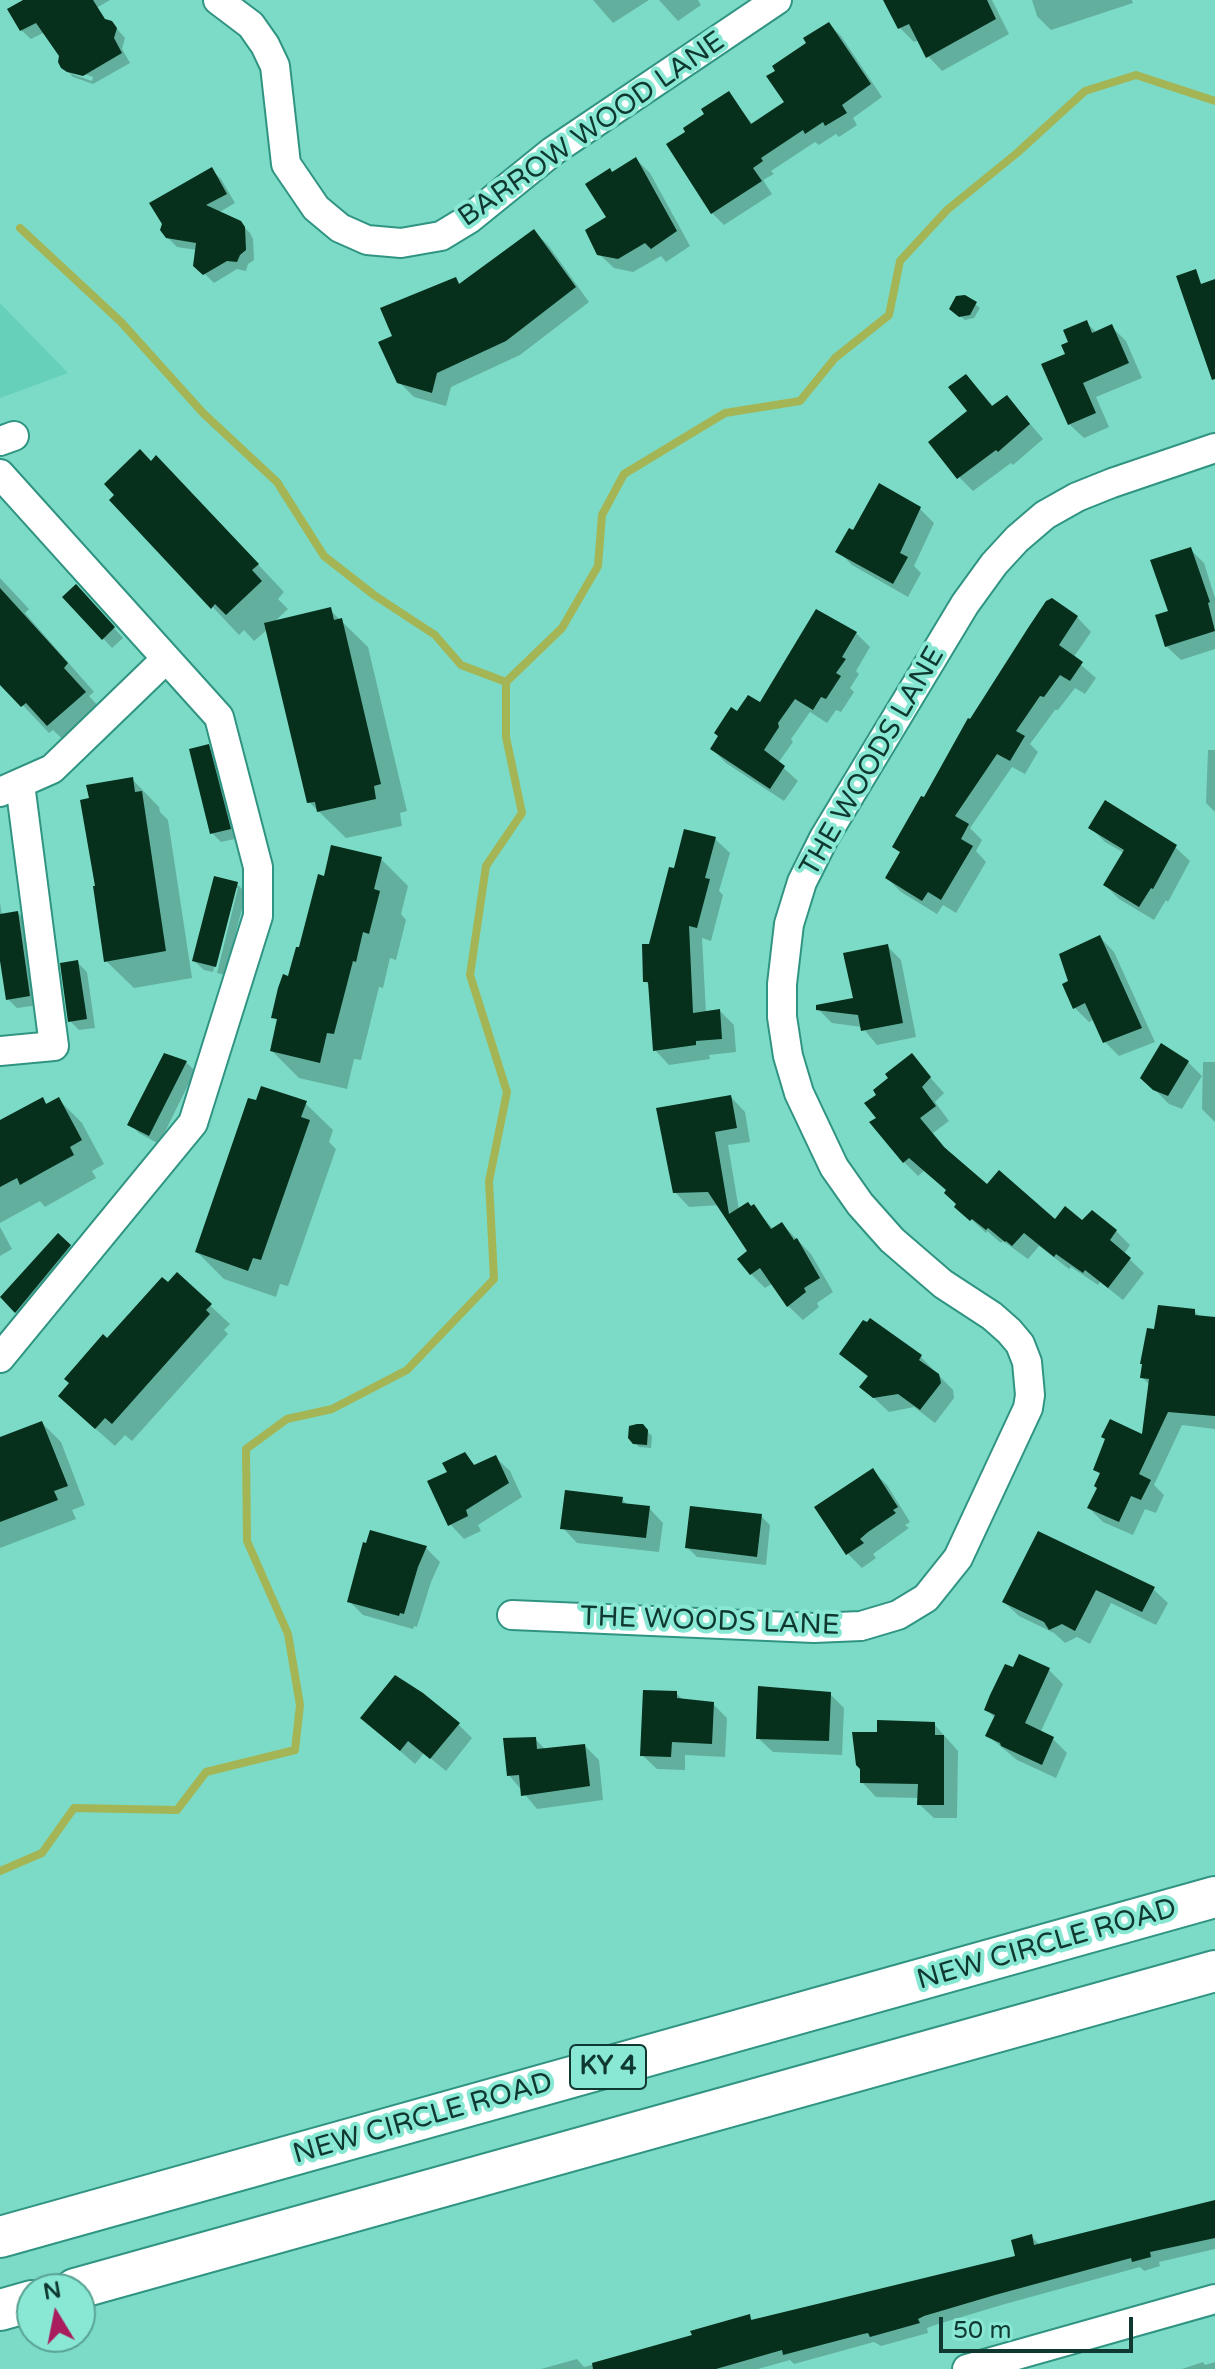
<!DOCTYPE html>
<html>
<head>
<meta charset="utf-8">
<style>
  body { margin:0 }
  #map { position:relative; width:1215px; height:2369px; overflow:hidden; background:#7cdbc6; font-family:"Varela Round",sans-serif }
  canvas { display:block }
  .north { position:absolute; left:16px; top:2273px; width:80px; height:80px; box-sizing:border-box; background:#89e8d3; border:2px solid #58a292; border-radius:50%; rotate:350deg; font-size:22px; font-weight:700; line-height:32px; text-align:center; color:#0e3830 }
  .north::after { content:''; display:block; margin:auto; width:28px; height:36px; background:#a91d5f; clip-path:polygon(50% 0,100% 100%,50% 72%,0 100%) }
  .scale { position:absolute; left:939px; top:2317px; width:194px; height:36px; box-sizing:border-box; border:4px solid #0e3830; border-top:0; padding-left:10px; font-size:24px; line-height:28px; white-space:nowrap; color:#0e3830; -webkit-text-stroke:6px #89e8d3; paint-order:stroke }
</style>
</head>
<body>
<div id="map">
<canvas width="1215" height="2369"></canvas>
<div class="north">N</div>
<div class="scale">50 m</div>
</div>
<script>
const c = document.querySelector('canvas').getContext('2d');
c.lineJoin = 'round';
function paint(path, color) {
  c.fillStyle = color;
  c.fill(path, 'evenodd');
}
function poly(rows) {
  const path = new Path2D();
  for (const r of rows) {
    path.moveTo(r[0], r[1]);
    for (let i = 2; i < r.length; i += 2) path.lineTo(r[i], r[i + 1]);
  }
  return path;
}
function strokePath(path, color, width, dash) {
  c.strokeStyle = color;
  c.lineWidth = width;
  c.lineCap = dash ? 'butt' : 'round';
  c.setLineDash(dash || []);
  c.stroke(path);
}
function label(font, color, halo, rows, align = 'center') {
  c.font = font + ' "Varela Round",sans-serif';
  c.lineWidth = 8;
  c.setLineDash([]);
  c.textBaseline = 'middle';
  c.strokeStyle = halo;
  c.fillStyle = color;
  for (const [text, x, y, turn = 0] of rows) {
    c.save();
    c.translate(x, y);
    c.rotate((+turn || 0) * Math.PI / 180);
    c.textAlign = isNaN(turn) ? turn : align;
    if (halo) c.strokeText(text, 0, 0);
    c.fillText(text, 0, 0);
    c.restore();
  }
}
const built = poly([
  [0,303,68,373,0,398]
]);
const shadow = poly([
  [27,0,110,0,83,16,111,22,125,38,122,49,130,63,93,84,73,77,69,73,92,81,93,77,67,68,61,55,45,32,31,39,21,30],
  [593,0,649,0,613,23],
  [659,0,698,0,701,5,678,21],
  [886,0,992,0,1009,34,942,71,928,56,919,40,914,42,900,28],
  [1032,0,1132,0,1133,3,1051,30,1037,16],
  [829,24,841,36,882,97,853,118,857,125,839,137,836,134,819,145,815,142,771,171,774,174,763,180,772,194,724,225,712,213,707,115,729,94,753,125,787,103,809,44],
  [636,159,650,173,690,246,666,262,661,256,633,272,614,268,599,254,609,218,613,174],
  [212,170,221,179,235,203,218,213,240,223,250,233,253,239,254,260,248,264,246,271,237,269,214,283,196,265,197,250,177,247,167,237],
  [534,231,548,245,589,302,520,355,451,387,446,406,414,397,399,382,395,336,456,279,461,285],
  [975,304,980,308,974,318,965,320,956,313],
  [1086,322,1097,333,1112,327,1126,341,1142,378,1096,397,1109,427,1084,438,1069,424,1067,355],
  [966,376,994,407,1007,397,1043,439,1013,465,1011,463,973,491,959,477,970,411],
  [151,463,183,485,284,592,278,599,288,609,274,622,330,610,368,647,407,811,400,813,402,826,346,838,309,802,268,629,254,641,244,630,239,635,112,500],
  [920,509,934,523,914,566,921,573,908,597,852,565,838,551,854,533],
  [1190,549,1204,563,1215,598,1215,649,1181,660,1166,646,1170,612],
  [0,578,29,609,25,613,94,692,89,696,111,720,76,752,53,730,49,733,0,681],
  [85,596,123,638,112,648,65,597],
  [1077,617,1091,632,1073,658,1096,678,1085,694,1075,688,1058,710,1055,710,1030,744,1038,752,1025,774,1012,767,970,828,982,840,976,851,986,862,956,913,943,905,937,914,901,892,887,878,902,854,894,846,925,800],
  [856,633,870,647,856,671,859,674,850,688,854,692,841,712,836,710,827,723,810,712,791,739,793,742,778,763,798,781,784,801,726,763,712,749,737,714,761,705],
  [208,747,217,756,239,838,221,842,212,833],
  [1208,750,1215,750,1215,812,1206,803],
  [132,779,159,807,160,812,168,820,192,978,134,988,106,961],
  [1090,827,1175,847,1190,861,1168,902,1166,900,1154,920,1119,899,1105,885,1124,853,1105,842],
  [715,839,730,853,719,891,723,895,711,941,702,938,706,1013,720,1011,734,1025,736,1052,709,1055,710,1059,669,1065,655,1050,650,986,645,981,676,871],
  [381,859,408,886,401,914,406,920,396,960,390,958,383,988,379,987,361,1060,354,1059,347,1089,299,1078,272,1051,279,1022,274,1017,325,878],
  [215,879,237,884,246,893,225,975,217,973,238,888,234,888,213,972,204,970,194,961],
  [0,902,2,916,18,913,27,922,39,1005,17,1008,8,999,0,947],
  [1100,937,1114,952,1155,1042,1119,1056,1105,1042,1095,1019,1089,1022,1075,1008,1071,982],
  [887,946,901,960,916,1037,877,1045,862,1027,832,1023,818,1009,856,1000],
  [77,962,87,972,95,1028,79,1030,70,1021],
  [911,1056,944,1093,935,1102,949,1121,933,1133,952,1156,987,1187,1055,1222,1082,1222,1116,1231,1130,1245,1124,1254,1144,1273,1123,1300,1100,1282,1098,1285,1071,1267,1069,1269,1039,1246,1028,1259,1003,1241,1001,1243,987,1231,986,1233,957,1206,958,1204,948,1191,924,1171,918,1176,904,1162,879,1118,879,1095],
  [186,1062,195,1071,159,1144,139,1133,130,1124],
  [1188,1062,1202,1076,1182,1109,1169,1104,1142,1077],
  [1203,1062,1215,1062,1215,1122,1202,1109],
  [731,1097,745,1112,750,1142,728,1145,739,1210,754,1207,774,1230,782,1224,811,1254,833,1292,817,1303,819,1307,803,1320,788,1306,773,1283,765,1288,751,1274,750,1251,720,1205,689,1207,675,1192],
  [42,1099,48,1105,58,1099,82,1123,104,1164,92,1171,96,1178,45,1207,40,1201,0,1223,0,1123],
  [305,1103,333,1130,329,1142,336,1149,288,1286,280,1284,276,1297,224,1279,197,1252],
  [0,1227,12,1249,0,1256],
  [70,1246,79,1255,25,1320,11,1308],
  [177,1275,230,1324,224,1330,228,1334,132,1441,125,1435,115,1446,79,1414,108,1341],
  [1194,1311,1209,1325,1215,1354,1215,1429,1182,1425,1154,1485,1164,1495,1156,1513,1145,1509,1133,1535,1103,1522,1089,1508,1099,1488,1101,1475,1095,1469,1144,1437,1150,1385,1143,1378,1156,1331],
  [841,1354,920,1356,953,1390,954,1398,935,1423,914,1407,889,1412,862,1387,869,1378],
  [42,1423,61,1442,85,1505,72,1510,76,1519,0,1548,0,1440],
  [642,1426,652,1436,651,1448,639,1447,630,1437],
  [464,1454,476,1466,495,1457,510,1471,522,1497,478,1525,481,1531,464,1539,450,1524,449,1473],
  [873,1471,887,1485,910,1522,905,1525,909,1528,873,1554,876,1558,862,1568,848,1554],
  [622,1499,628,1506,649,1508,663,1523,659,1552,577,1543,563,1528],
  [761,1516,770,1525,766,1565,697,1557,687,1547],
  [371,1533,426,1548,440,1562,431,1582,417,1627,414,1626,413,1629,363,1615,349,1601],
  [1039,1533,1153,1589,1168,1603,1156,1625,1111,1603,1090,1644,1077,1637,1065,1643,1054,1633,1019,1616,1004,1602],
  [1014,1669,1049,1670,1063,1684,1040,1733,1053,1739,1067,1753,1056,1778,1017,1760,988,1736,995,1718,987,1710],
  [676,1693,684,1701,713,1704,727,1718,725,1757,685,1755,685,1770,657,1769,642,1755],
  [830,1694,844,1708,842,1755,773,1752,758,1738],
  [362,1718,458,1724,472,1738,446,1771,424,1753,415,1764],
  [934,1724,958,1751,957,1818,934,1818,919,1804,919,1798,876,1797,862,1782,878,1734],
  [535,1739,546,1750,585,1746,599,1760,603,1800,537,1809,509,1775],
  [1215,2201,1215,2249,1159,2262,1160,2266,1144,2271,1140,2267,1005,2304,935,2325,927,2328,928,2333,881,2346,874,2342,794,2364,790,2360,758,2369,541,2369,577,2359,584,2367,694,2337,749,2316,754,2322,1018,2257,1031,2236,1040,2245],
  [1203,2362,1205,2365,1215,2362,1215,2369,1182,2369]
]);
const stream = poly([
  [20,228,121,322,203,413,277,482,324,556,374,595,435,635,461,665,506,682],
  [0,1871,42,1853,74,1808,177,1810,206,1772,295,1750,300,1705,288,1634,247,1541,246,1449,287,1419,332,1409,407,1370,494,1279,489,1181,507,1092,470,975,486,866,522,813,506,737,506,682,562,628,598,566,602,515,624,474,725,413,800,401,835,358,889,315,900,261,947,210,1017,153,1085,91,1136,75,1215,101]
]);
const building = poly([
  [23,0,93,0,105,19,112,21,117,28,114,38,122,53,83,76,67,72,61,68,58,62,59,56,36,23,20,31,7,9],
  [883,0,987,0,996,19,926,58,909,24,898,29],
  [829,22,871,84,842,105,847,113,825,126,823,122,805,134,803,130,761,158,763,161,753,168,762,181,711,214,666,144,685,132,683,128,704,114,701,109,729,91,751,124,784,102,766,76,775,71,772,66,806,43,803,38],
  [636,157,677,231,651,249,645,243,618,259,597,255,585,230,606,217,585,184,610,168,612,172],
  [212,167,227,194,206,205,241,221,245,227,246,250,240,255,237,262,227,261,203,275,193,266,196,243,166,238,160,230,162,224,149,203],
  [534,229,576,287,506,341,437,373,432,393,397,383,378,342,392,336,380,308,456,277,459,284],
  [1196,269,1201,284,1215,279,1215,379,1212,380,1176,276],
  [965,295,977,302,970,315,959,317,949,309,956,296],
  [1087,320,1092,333,1112,324,1129,363,1083,383,1096,413,1068,425,1041,364,1065,354,1061,345,1068,342,1063,330],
  [966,374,992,406,1007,395,1030,424,998,452,996,450,957,479,928,442,967,411,948,387],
  [140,449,151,461,156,455,259,564,252,570,262,581,226,615,215,604,211,609,109,500,114,495,104,484],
  [879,483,921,507,900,553,908,557,893,584,835,552,849,528,853,530],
  [1191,547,1210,602,1208,603,1215,631,1165,647,1155,615,1168,611,1150,560],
  [76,584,115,627,102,640,62,597],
  [0,588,68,663,64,668,86,692,47,726,26,703,21,707,0,685],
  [1052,598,1078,616,1059,645,1083,662,1070,681,1060,675,1044,697,1040,696,1016,731,1025,736,1010,761,997,754,955,816,969,824,961,839,973,846,941,900,928,892,922,901,885,878,900,852,892,847,921,796,924,797,968,718,970,719,1028,628,1046,601],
  [331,607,334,620,342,618,381,784,374,786,376,799,317,812,315,802,307,803,264,623],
  [816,609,857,632,842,657,846,659,836,673,841,676,826,699,821,697,813,710,795,699,778,723,779,727,764,750,785,766,770,789,710,749,718,736,714,733,731,707,737,711,748,695,760,702],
  [209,744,231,829,210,834,189,749],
  [133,777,135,792,142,791,166,951,104,962,93,886,95,886,80,800,89,798,86,785],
  [1105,800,1177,845,1153,889,1151,888,1139,907,1103,885,1124,850,1088,828],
  [684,829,716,837,705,878,710,879,697,928,689,926,693,1013,720,1009,722,1039,696,1041,696,1045,653,1051,648,982,643,982,642,944,649,944,669,867,674,868],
  [331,845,382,857,374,889,380,891,369,934,363,932,356,962,353,961,334,1034,327,1033,320,1063,270,1051,277,1019,271,1018,278,988,283,974,288,976,296,947,299,947,318,874,324,876],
  [214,876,238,882,216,967,192,961],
  [18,911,30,996,6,1000,0,961,0,914],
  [1100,935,1142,1028,1103,1043,1085,1003,1073,1009,1062,984,1068,981,1059,954],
  [888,944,903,1023,861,1031,858,1015,816,1010,816,1005,853,998,843,953],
  [78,960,87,1019,68,1022,60,963],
  [1161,1043,1189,1061,1168,1096,1153,1090,1140,1078],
  [164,1053,187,1061,149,1136,127,1125],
  [912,1053,931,1077,922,1087,936,1106,920,1118,944,1147,987,1184,999,1170,1055,1219,1065,1206,1082,1220,1092,1210,1117,1230,1110,1240,1131,1258,1108,1288,1085,1270,1083,1273,1056,1254,1054,1257,1024,1233,1012,1246,1006,1241,1005,1242,988,1228,986,1230,972,1219,970,1221,954,1207,956,1204,944,1193,946,1190,909,1158,903,1163,869,1122,876,1118,864,1103,876,1095,873,1090,888,1078,885,1074],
  [261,1086,307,1101,301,1117,310,1120,261,1260,253,1258,248,1271,195,1252,248,1098,256,1100],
  [731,1095,737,1128,715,1132,729,1214,748,1202,751,1206,754,1204,771,1229,782,1222,794,1240,797,1238,820,1278,804,1288,806,1292,787,1307,760,1268,750,1275,737,1259,747,1251,708,1192,673,1193,656,1108],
  [43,1097,46,1104,59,1097,82,1140,70,1147,74,1155,43,1172,20,1185,17,1178,0,1187,0,1120],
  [58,1233,71,1245,15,1313,0,1297],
  [177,1272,212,1304,206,1310,210,1314,112,1424,105,1418,95,1429,58,1396,69,1383,64,1379,103,1334,107,1338,162,1277,168,1282],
  [1158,1305,1195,1309,1195,1315,1215,1317,1215,1416,1168,1412,1139,1474,1151,1480,1141,1500,1131,1496,1119,1522,1087,1508,1097,1488,1094,1486,1100,1473,1093,1470,1105,1439,1101,1437,1110,1419,1142,1434,1149,1379,1140,1378,1142,1364,1140,1364,1147,1328,1154,1329],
  [870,1318,922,1355,919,1360,939,1374,941,1383,920,1410,898,1394,873,1398,859,1387,868,1376,839,1354,863,1320,867,1322],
  [42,1421,68,1486,54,1491,58,1500,0,1522,0,1437],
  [637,1424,643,1424,648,1430,647,1445,633,1444,628,1438,629,1426],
  [465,1452,474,1465,496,1455,509,1483,466,1510,468,1516,448,1526,427,1481,447,1472,442,1463],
  [873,1468,898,1507,893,1510,896,1513,868,1532,860,1539,864,1543,846,1555,814,1507],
  [565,1490,623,1497,622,1503,650,1506,646,1538,560,1529],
  [690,1506,762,1514,757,1557,685,1548],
  [370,1530,427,1546,418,1567,404,1614,400,1613,399,1616,347,1602,363,1542,366,1543],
  [1038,1531,1155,1587,1142,1612,1096,1590,1075,1631,1062,1624,1049,1630,1044,1622,1002,1602],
  [1019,1654,1050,1668,1025,1723,1054,1737,1042,1765,1001,1746,1000,1743,985,1736,995,1715,984,1710,990,1695,1005,1664,1013,1667],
  [395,1675,423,1693,460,1723,430,1759,408,1741,400,1751,360,1718],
  [758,1686,831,1692,829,1741,756,1739],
  [643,1690,677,1691,677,1698,714,1702,712,1744,672,1742,671,1757,640,1756],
  [877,1720,935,1722,935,1735,944,1735,944,1805,917,1805,918,1784,860,1783,860,1769,856,1765,852,1732,877,1732],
  [536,1737,537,1749,585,1744,590,1786,521,1796,519,1775,507,1776,503,1738],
  [1215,2200,1215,2238,1150,2252,1151,2257,1132,2262,1131,2258,995,2295,924,2316,918,2319,920,2323,870,2337,868,2333,863,2334,783,2355,782,2350,716,2369,593,2369,592,2363,692,2335,690,2331,750,2314,751,2320,1015,2256,1011,2240,1032,2234,1034,2245]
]);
const minor = poly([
  [218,0,251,25,265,45,275,66,286,164,316,208,340,228,367,240,401,243,441,236,469,219,553,151,777,0],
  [0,441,14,436],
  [0,474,219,717,258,867,258,916,193,1123,0,1358],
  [0,792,52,769,166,659],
  [0,1051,54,1046,20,784],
  [512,1615,814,1628,861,1626,898,1615,926,1598,958,1558,1028,1408,1030,1395,1027,1362,1020,1344,1009,1331,992,1316,943,1284,892,1240,860,1204,834,1167,799,1093,788,1056,782,1017,782,984,789,924,802,882,824,838,965,604,994,564,1017,539,1045,515,1077,497,1112,483,1215,448],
  [967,2369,1215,2299]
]);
const highway = poly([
  [0,2237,1215,1897],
  [75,2289,1215,1971],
  [0,2310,32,2301]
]);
const shields = [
  [608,2067,76]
];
const shieldNames = [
  ["KY 4",608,2067]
];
const streetNames = [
  ["BARROW WOOD LANE",592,130,-35],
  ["THE WOODS LANE",873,762,-60],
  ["THE WOODS LANE",710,1622,2],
  ["NEW CIRCLE ROAD",1047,1945,-16],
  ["NEW CIRCLE ROAD",423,2119,-16]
];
paint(built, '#66d0ba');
paint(shadow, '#0003');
strokePath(stream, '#a4b556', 8);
paint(building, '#062f1c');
strokePath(minor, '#309482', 32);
strokePath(highway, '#309482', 44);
strokePath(minor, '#fff', 28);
strokePath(highway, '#fff', 40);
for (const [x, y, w] of shields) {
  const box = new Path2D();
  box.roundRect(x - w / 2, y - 22, w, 44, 6);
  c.fillStyle = '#89e8d3';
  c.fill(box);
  strokePath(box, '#0e3830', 2);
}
label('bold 26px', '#0e3830', null, shieldNames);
label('28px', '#0e3830', '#89e8d3', streetNames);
</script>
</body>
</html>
